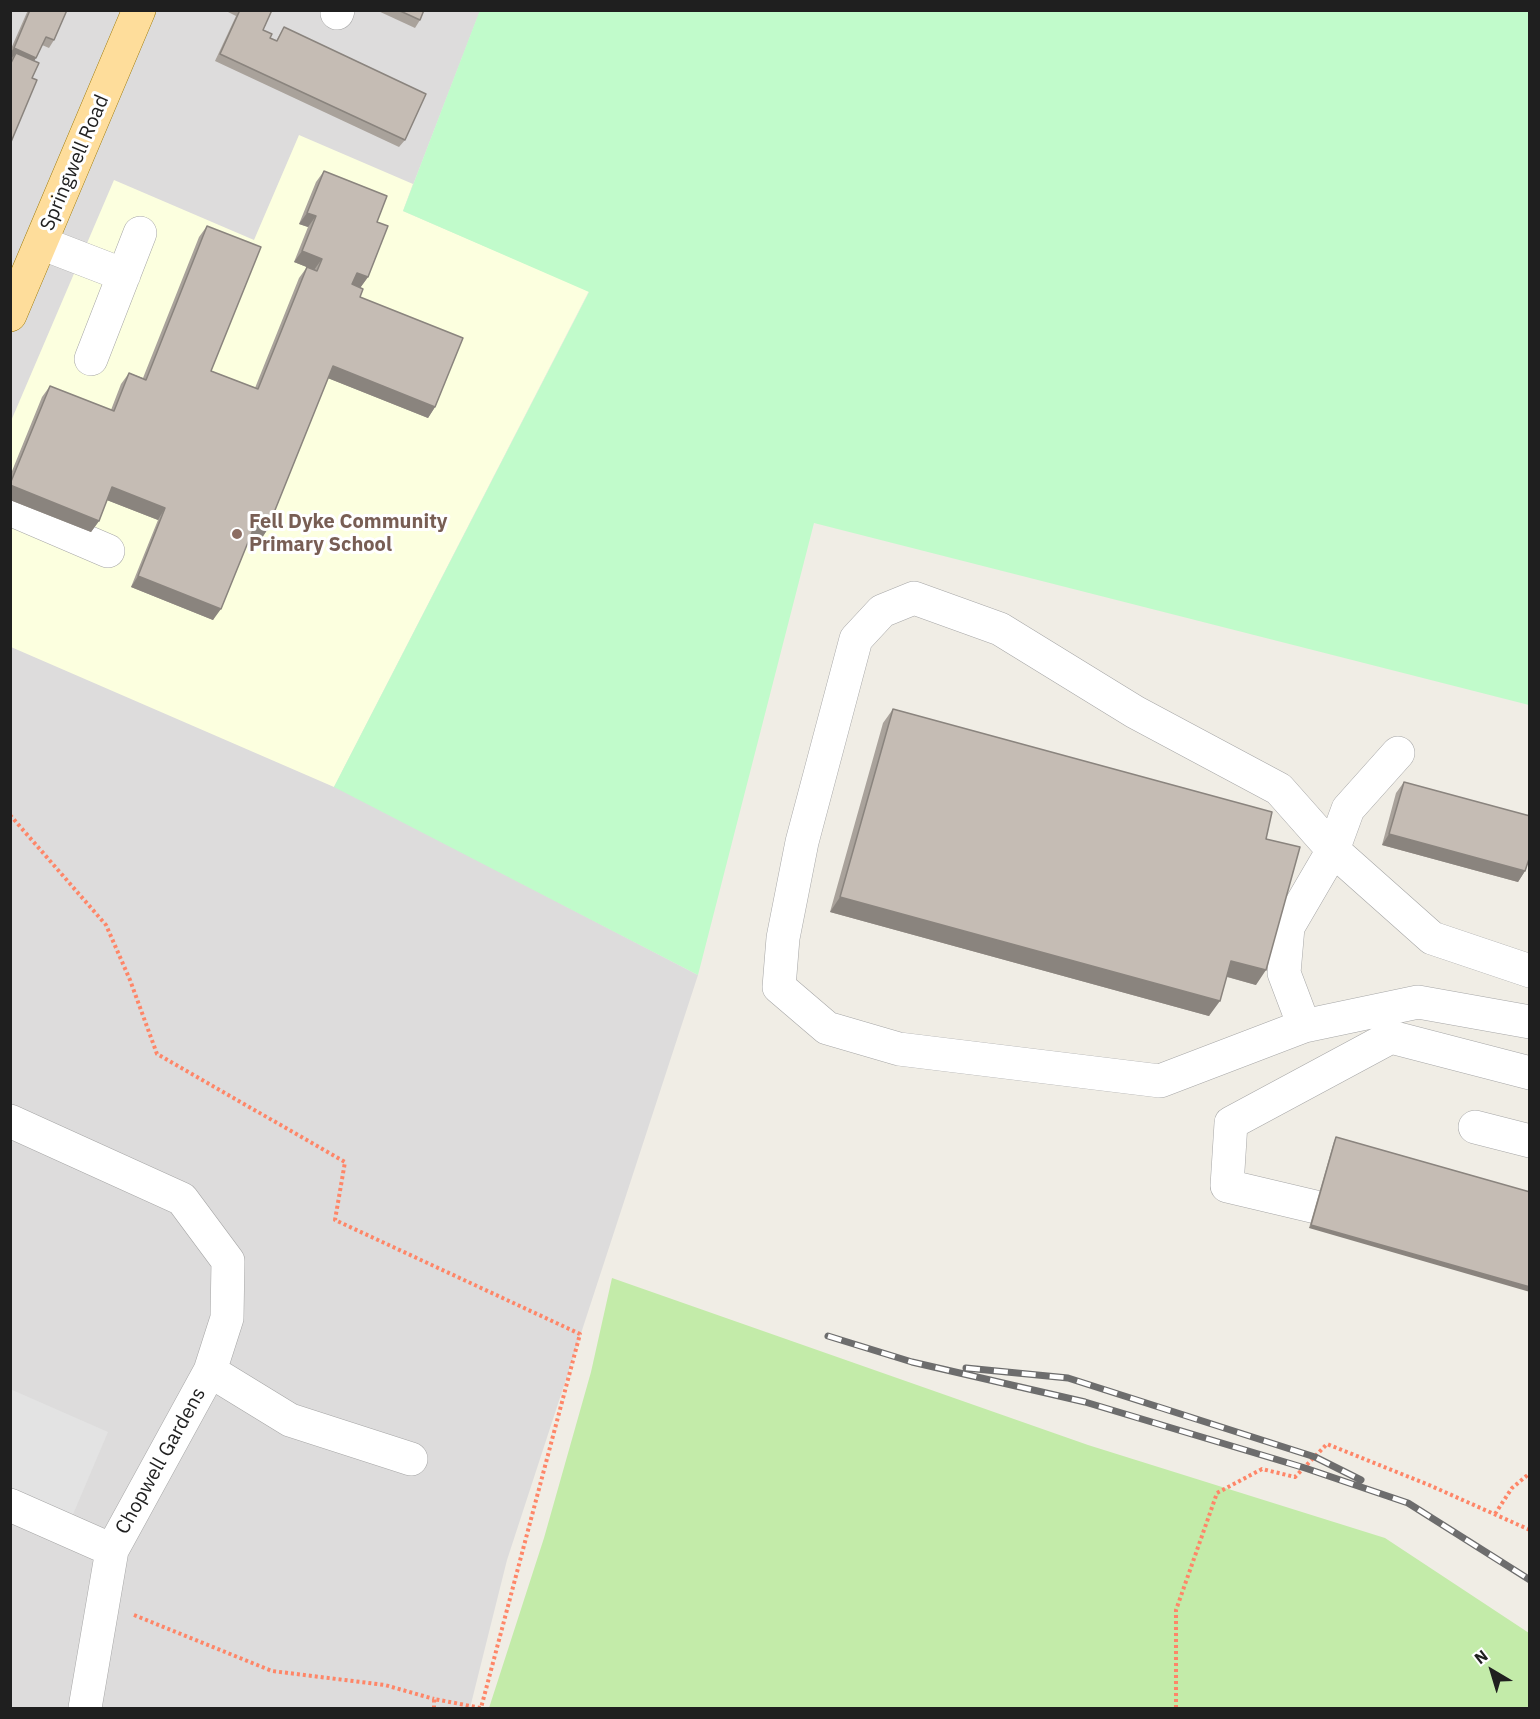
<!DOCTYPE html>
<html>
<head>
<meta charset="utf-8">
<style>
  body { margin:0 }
  #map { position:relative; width:1540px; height:1719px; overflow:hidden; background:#f0ede5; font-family:"IBM Plex Sans",sans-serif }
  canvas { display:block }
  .frame { position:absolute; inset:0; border:12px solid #1f1f1f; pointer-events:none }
  .north { position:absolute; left:1462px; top:1641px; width:60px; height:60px; -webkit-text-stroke:4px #fff; paint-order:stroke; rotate:322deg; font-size:16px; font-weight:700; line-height:24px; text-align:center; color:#1f1f1f }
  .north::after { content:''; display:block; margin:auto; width:21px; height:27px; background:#1f1f1f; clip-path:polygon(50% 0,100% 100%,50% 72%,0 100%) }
</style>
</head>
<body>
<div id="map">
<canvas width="1540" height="1719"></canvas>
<div class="frame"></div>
<div class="north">N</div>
</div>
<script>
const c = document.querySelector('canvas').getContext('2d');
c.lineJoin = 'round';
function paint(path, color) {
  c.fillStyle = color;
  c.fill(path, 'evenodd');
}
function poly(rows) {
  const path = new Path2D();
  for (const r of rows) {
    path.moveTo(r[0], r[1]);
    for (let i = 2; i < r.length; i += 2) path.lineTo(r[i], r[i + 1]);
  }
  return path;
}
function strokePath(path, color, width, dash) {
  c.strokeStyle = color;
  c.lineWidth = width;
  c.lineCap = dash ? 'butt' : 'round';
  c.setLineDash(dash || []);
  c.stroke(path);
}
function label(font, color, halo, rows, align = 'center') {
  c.font = font + ' "IBM Plex Sans",sans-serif';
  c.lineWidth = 6;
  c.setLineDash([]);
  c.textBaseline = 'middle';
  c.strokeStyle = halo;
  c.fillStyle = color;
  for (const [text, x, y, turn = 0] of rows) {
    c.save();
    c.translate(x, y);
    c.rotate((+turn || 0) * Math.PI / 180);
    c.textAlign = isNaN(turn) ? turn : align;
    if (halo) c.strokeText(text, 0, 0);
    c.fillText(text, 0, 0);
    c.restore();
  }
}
const residential = poly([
  [11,11,480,11,403,211,589,291,335,786,698,975,507,1560,470,1708,11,1708]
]);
const education = poly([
  [299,135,413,184,403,211,589,291,334,787,11,647,11,421,114,180,254,240]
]);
const grass = poly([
  [612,1278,1088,1445,1385,1538,1529,1633,1529,1708,489,1708,544,1538,591,1372]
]);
const park = poly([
  [480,10,1529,11,1529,705,814,523,698,975,334,787,589,292,403,211]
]);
const parking = poly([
  [10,1389,108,1432,60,1545,11,1521]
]);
const path = poly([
  [10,815,106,925,130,980,157,1054,345,1162,335,1220,580,1334,481,1708,434,1699,434,1708],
  [1495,1514,1512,1488,1530,1473],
  [134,1615,272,1671,385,1685,434,1699],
  [1176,1708,1176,1610,1217,1493,1262,1469,1295,1477,1327,1444,1429,1485,1530,1530]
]);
const minor = poly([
  [337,13,338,10],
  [41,243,124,275],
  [91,359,140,233],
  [10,509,108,551],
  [1530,971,1432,938,1333,850,1279,789,1135,712,1000,629,914,598,882,611,856,639,802,842,783,938,779,987,827,1028,899,1049,1160,1081,1304,1026,1418,1002,1530,1022],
  [1304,1026,1284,973,1288,927,1333,850,1348,809,1398,753],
  [10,1121,182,1199,228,1261,227,1318,210,1371,112,1550,85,1708],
  [1475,1127,1530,1141],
  [1358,1217,1227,1186,1231,1123,1391,1037,1530,1073],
  [210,1371,290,1420,411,1459],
  [10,1505,112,1550]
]);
const major = poly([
  [10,315,139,10]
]);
const rail = poly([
  [828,1336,912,1362,1085,1402,1305,1468,1408,1503,1530,1580],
  [966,1368,1068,1378,1315,1457,1361,1480]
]);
const wall = poly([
  [28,10,67,10,54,40,49,48,42,45,34,61,32,78,10,143,10,60,12,58,10,57,10,51],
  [224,10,272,10,263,30,270,38,276,41,284,27,405,140,399,147,215,61,236,16],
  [376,10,424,10,420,20,415,28],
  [324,171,377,222,368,277,360,288,360,297,435,407,428,418,328,378,267,530,260,541,250,537,213,620,131,587,158,520,107,500,99,521,91,532,10,500,10,476,42,397,50,386,111,410,121,384,129,373,143,378,199,237,207,226,211,371,255,388,299,278,307,267,294,262,308,227,299,224,316,182],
  [893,709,1266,839,1256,985,1227,977,1209,1016,830,912,883,723],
  [1404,782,1525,871,1518,882,1382,845,1396,793],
  [1336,1137,1530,1192,1309,1228,1334,1141]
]);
const shadedWall = poly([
  [14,48,36,58,31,66,16,53,12,58,10,57,10,53],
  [307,213,316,216,308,227,299,224],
  [302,251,322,259,314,270,294,262],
  [357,273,368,277,360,288,350,284],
  [333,366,435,407,428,418,325,377],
  [10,485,99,521,91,532,10,500],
  [112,487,165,508,158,520,104,499],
  [255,525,267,530,260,541,247,536],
  [138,576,221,609,213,620,131,587],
  [1389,834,1525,871,1518,882,1382,845],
  [840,897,1220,1001,1209,1016,830,912],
  [1231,961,1266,970,1256,985,1221,975],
  [1311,1225,1530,1287,1530,1292,1309,1228]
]);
const building = poly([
  [30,10,67,10,54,40,46,37,36,58,14,48,30,10],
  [240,10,272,10,263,30,272,34,270,38,277,41,284,27,426,94,405,140,220,54,240,10],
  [398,10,424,10,420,20,398,10],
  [16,53,39,63,32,78,37,80,11,142,10,142,10,65,16,53],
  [324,171,387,196,377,222,388,226,368,277,357,273,352,284,363,289,360,297,463,338,435,407,333,366,267,530,255,525,221,609,138,576,165,508,112,487,99,521,10,485,10,484,50,386,114,411,129,373,146,380,207,226,261,247,211,371,258,389,307,267,317,271,322,259,302,251,316,216,307,213,324,171],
  [893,709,1272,812,1266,839,1300,847,1266,970,1231,961,1220,1001,840,897,893,709],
  [1404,782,1530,816,1530,856,1525,871,1389,834,1404,782],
  [1336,1137,1530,1192,1530,1287,1311,1225,1336,1137]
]);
const markers = [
  [237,534,6,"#8d6e63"]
];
const streetNames = [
  ["Springwell Road",75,163,-67],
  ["Chopwell Gardens",161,1461,-61]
];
const educationNames = [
  ["Fell Dyke Community",249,522],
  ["Primary School",249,545]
];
paint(residential, '#dddcdc');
paint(education, '#fcffdf');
paint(grass, '#c3eba9');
paint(park, '#c1fbcb');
paint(parking, '#e3e3e3');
strokePath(minor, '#a6a6a6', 34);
strokePath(major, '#9a7600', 34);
strokePath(path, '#fe8668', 4, [3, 3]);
strokePath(minor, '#fff', 33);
strokePath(major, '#fedd9b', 33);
strokePath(rail, '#6d6d6d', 7);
strokePath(rail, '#fff', 4.5, [14]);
paint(wall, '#a9a29b');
paint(shadedWall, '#8a847e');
paint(building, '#c5bcb4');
strokePath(building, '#8a847e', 1.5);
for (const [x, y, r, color] of markers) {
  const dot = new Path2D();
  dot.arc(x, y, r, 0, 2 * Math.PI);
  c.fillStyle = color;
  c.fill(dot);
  strokePath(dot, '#fff', 2);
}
label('20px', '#1f1f1f', '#fff', streetNames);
label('bold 20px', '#785e54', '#fff', educationNames, 'left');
</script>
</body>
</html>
